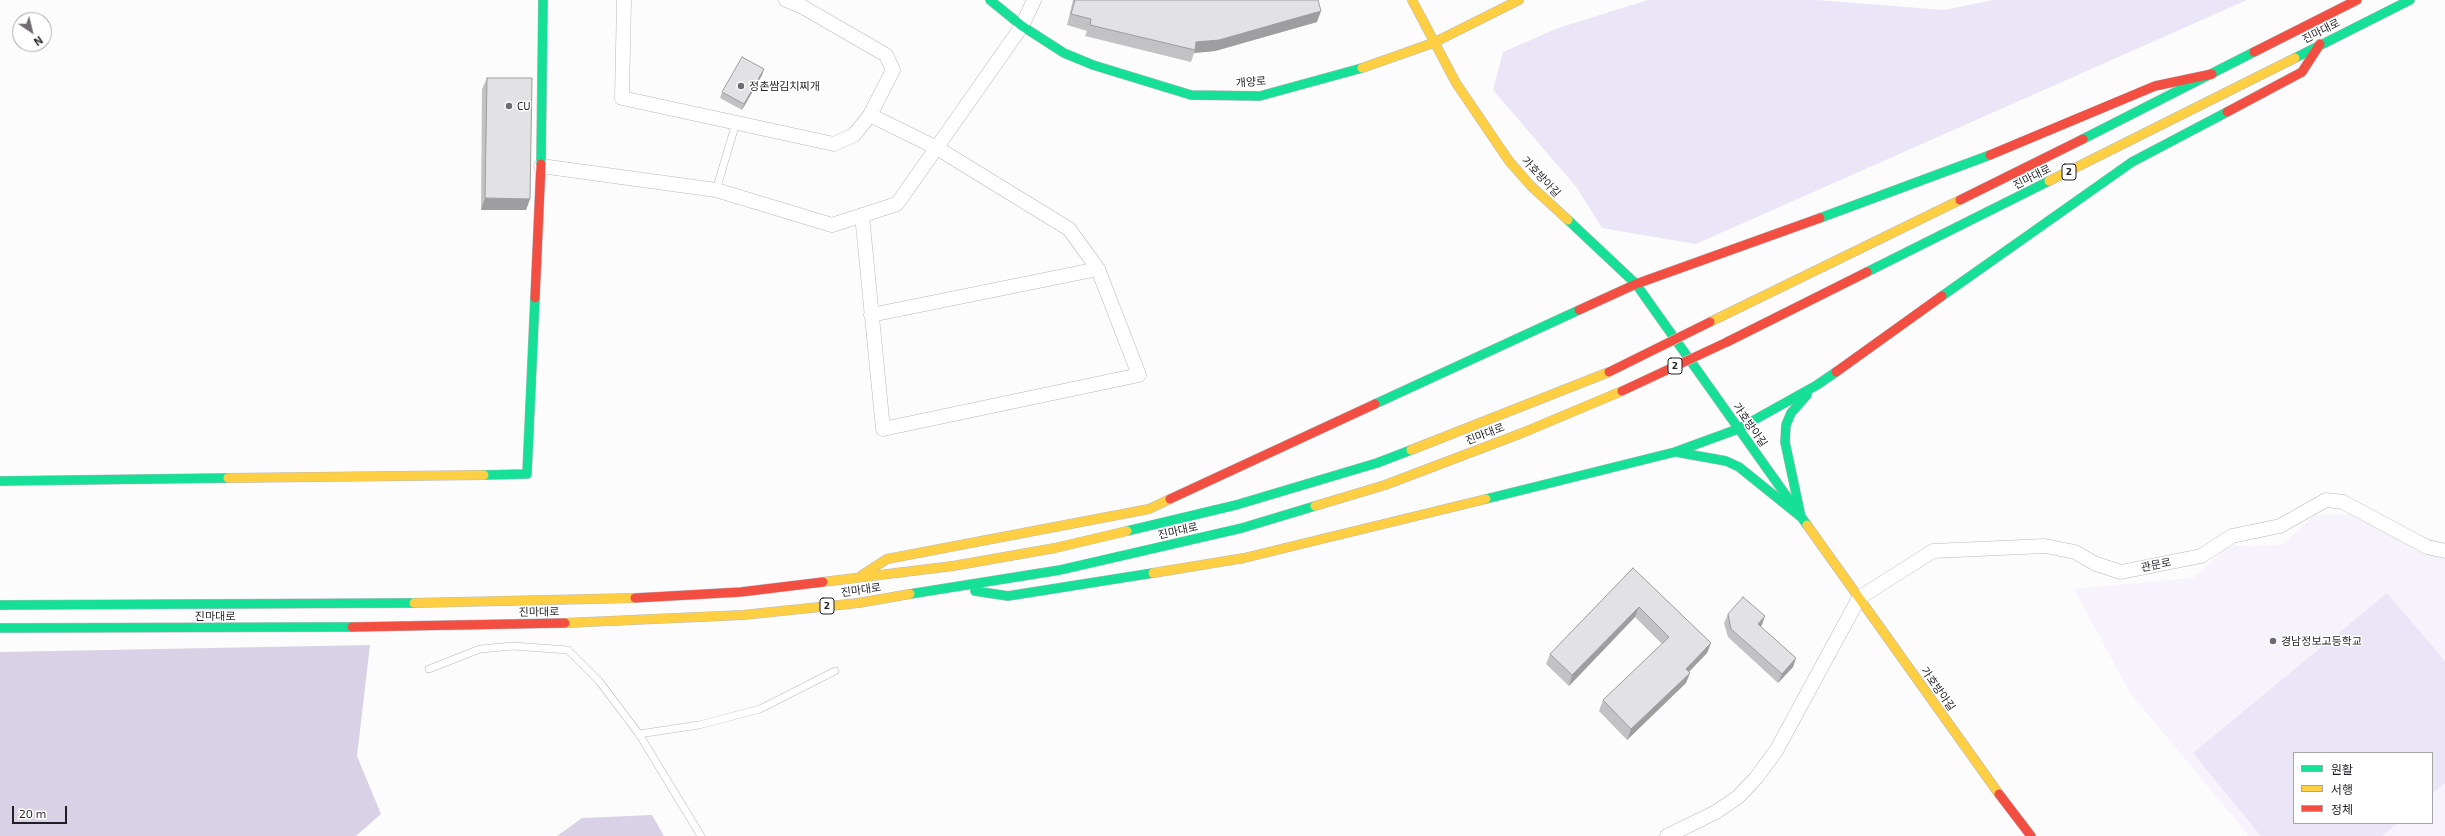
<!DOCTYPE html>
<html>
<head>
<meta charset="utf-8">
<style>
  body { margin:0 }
  #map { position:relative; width:2445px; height:836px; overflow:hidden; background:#fcfcfd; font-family:"Exo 2","Noto Sans KR",sans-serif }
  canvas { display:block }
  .legend { position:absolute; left:2293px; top:752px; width:140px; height:72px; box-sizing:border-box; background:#fff; border:1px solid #a6a5a8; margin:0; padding:5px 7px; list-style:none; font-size:12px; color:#211f26 }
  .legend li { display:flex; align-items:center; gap:8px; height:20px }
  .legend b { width:20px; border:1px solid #a6a5a8 }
  .north { position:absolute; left:12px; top:12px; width:40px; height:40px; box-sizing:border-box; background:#fff; border:1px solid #a6a5a8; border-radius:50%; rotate:145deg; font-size:11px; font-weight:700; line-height:16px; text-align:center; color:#211f26 }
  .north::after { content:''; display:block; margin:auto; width:14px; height:18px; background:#6e6c71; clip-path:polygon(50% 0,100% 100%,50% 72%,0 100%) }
  .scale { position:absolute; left:12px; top:806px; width:55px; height:18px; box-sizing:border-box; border:2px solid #211f26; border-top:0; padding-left:5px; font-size:12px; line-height:14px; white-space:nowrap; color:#211f26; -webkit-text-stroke:3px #fff; paint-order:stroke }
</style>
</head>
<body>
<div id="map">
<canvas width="2445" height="836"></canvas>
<ul class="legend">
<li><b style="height:5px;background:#16e098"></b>원활</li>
<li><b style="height:5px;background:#ffcf43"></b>서행</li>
<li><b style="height:5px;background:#f24e42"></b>정체</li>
</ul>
<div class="north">N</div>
<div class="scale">20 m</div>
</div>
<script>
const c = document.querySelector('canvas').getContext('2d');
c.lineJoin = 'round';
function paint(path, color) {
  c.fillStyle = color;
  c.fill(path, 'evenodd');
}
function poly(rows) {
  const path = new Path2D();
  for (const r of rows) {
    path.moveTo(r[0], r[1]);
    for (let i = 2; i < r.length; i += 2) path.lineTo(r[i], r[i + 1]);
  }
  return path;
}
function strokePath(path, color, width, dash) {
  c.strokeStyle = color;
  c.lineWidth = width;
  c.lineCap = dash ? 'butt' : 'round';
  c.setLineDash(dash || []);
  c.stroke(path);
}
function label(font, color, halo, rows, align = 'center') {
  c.font = font + ' "Exo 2","Noto Sans KR",sans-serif';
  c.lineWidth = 3;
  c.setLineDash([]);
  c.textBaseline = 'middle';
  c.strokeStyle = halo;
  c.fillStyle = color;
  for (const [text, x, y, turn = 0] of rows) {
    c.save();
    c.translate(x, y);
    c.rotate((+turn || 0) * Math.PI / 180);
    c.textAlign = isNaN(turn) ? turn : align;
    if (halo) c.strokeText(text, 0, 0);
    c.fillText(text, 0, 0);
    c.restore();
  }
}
const built = poly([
  [2355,514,2445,543,2445,836,2249,836,2130,693,2074,589,2193,578,2228,546,2282,545,2314,515],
  [2294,753,2432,753,2432,823,2294,823]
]);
const green = poly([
  [1648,0,1817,0,1944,10,1993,0,2247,0,1696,244,1602,228,1577,188,1493,90,1503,52,1558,28],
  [2387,593,2445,661,2445,783,2432,794,2432,753,2294,753,2294,823,2398,823,2382,836,2261,836,2193,753]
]);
const forest = poly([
  [370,645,357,756,381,814,356,836,0,836,0,652],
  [652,815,664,836,557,836,582,818]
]);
const lane = poly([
  [716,190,736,123],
  [429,669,480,649,513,646,568,650,599,681,639,734,701,836],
  [639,734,699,725,760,709,835,671]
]);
const street = poly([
  [624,0,622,98,834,144,854,135,870,115,893,70,886,55,801,6,786,0],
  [541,166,716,190,832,225,897,204,1022,26,1034,0],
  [862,215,883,429,1139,375,1098,269,1069,229,937,148,870,115],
  [871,315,1098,269],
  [1667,836,1716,812,1738,797,1756,778,1776,751,1859,598,1933,551,2045,546,2075,552,2096,564,2121,572,2201,556,2232,536,2280,526,2326,500,2343,502,2427,547,2445,551]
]);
const fast = poly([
  [990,0,1022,26,1064,53,1093,65,1191,95,1260,96,1362,68],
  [2295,58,2410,0],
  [2083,139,2254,52],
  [541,164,543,0],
  [1820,218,1990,155],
  [1568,220,1636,284,1807,525],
  [1867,272,2049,181],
  [1942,296,2132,162,2227,112],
  [1375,404,1579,310],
  [1676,452,1726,461,1739,467,1801,517,1785,442,1786,425,1791,413,1807,395],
  [484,475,527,474,535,298],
  [0,481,228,478],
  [1486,499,1675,452,1738,429,1817,385,1836,372],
  [1127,531,1236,505,1377,463,1411,450],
  [975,591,1008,596,1153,573],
  [910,594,1060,570,1242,528,1315,506],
  [0,605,414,603],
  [0,628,352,627]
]);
const slow = poly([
  [1412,0,1456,83,1509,161,1531,186,1568,220],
  [1362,68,1433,43,1519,0],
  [2049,181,2295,58],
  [1710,322,1960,200],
  [1411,450,1609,372],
  [228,478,484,475],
  [1315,506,1385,485,1522,433,1622,391],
  [1807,525,1999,794],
  [1153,573,1244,558,1486,499],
  [862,575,887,559,1149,509,1170,499],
  [823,582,953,566,1055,548,1127,531],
  [414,603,635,598],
  [565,623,743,615,858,603,910,594]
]);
const jam = poly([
  [2254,52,2357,0],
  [2227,112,2302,72,2320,44],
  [1990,155,2155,86,2212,74],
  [1960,200,2083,139],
  [535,298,541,164],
  [1579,310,1636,284,1820,218],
  [1727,342,1867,272],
  [1836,372,1942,296],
  [1170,499,1375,404],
  [635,598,741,592,823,582],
  [352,627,565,623],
  [1999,794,2031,836]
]);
const jamBridge = poly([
  [1609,372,1710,322],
  [1622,391,1727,342]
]);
const wall = poly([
  [1073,0,1318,0,1317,22,1215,51,1194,53,1191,62,1085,36,1087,31,1067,25],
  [764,69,762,75,742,110,720,98,722,92],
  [487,78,530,199,526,210,481,210,482,89],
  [1633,568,1711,643,1707,653,1689,672,1686,683,1627,740,1599,711,1603,700,1662,644,1635,617,1569,686,1546,664,1550,654],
  [1728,614,1762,625,1760,626,1796,658,1793,667,1778,683,1728,637,1724,623]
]);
const shadedWall = poly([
  [1321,11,1317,22,1215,51,1194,53,1195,50,1196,42],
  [764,69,762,75,742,110,744,104],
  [485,198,530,199,526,210,481,210],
  [1639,607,1635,617,1569,686,1572,675],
  [1765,616,1762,625,1755,633,1758,624],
  [1711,643,1707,653,1682,679,1686,669],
  [1796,658,1793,667,1778,683,1782,674],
  [1690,673,1686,683,1627,740,1631,729]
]);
const building = poly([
  [1075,0,1318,0,1321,11,1219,40,1196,42,1195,50,1090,25,1091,19,1071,14,1075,0],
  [742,57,764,69,744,104,722,92,742,57],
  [487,78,532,78,530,199,485,198,487,78],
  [1633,568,1711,643,1686,669,1690,673,1631,729,1603,700,1669,637,1639,607,1572,675,1550,654,1633,568],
  [1743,597,1765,616,1758,624,1796,658,1782,674,1731,629,1728,614,1743,597]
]);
const markers = [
  [741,86,4,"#6e6c71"],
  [509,106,4,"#6e6c71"],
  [2273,641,4,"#6e6c71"]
];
const shields = [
  [2069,172,14],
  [1675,366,14],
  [827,606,14]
];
const shieldNames = [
  ["2",2069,172],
  ["2",1675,366],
  ["2",827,606]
];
const streetNames = [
  ["진마대로",2321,31,-27],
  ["개양로",1251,82,-4],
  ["가호방아길",1541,177,47],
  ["진마대로",2032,177,-27],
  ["가호방아길",1750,425,55],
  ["진마대로",1485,434,-21],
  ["진마대로",1178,531,-13],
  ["관문로",2156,565,-11],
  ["진마대로",861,590,-8],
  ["진마대로",539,612,-1],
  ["진마대로",215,616],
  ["가호방아길",1938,689,55]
];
const poiNames = [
  ["정촌쌈김치찌개",749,86],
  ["CU",517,106],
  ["경남정보고등학교",2281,641]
];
paint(built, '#f6f3fc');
paint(green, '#ebe5f8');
paint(forest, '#d9d2e6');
strokePath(lane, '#b9b8bc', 8);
strokePath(street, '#b9b8bc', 15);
strokePath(fast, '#b9b8bc', 10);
strokePath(slow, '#b9b8bc', 10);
strokePath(jam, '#b9b8bc', 10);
strokePath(lane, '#fff', 7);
strokePath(street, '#fff', 14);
strokePath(fast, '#16e098', 9);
strokePath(slow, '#ffcf43', 9);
strokePath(jam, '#f24e42', 9);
strokePath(jamBridge, '#d6d6d7', 10, []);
strokePath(jamBridge, '#f24e42', 9);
paint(wall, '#c2c2c4');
paint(shadedWall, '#9e9ea0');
paint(building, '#e2e1e4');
strokePath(building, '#9e9ea0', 1);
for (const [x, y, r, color] of markers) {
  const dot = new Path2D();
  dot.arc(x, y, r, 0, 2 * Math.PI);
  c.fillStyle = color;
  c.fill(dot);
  strokePath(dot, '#fff', 1.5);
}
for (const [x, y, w] of shields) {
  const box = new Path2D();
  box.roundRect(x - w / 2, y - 8, w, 16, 3);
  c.fillStyle = '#fff';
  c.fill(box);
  strokePath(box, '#211f26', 1);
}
label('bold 10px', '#211f26', null, shieldNames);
label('11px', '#211f26', '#fff', streetNames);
label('11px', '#211f26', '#fff', poiNames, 'left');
</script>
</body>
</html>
